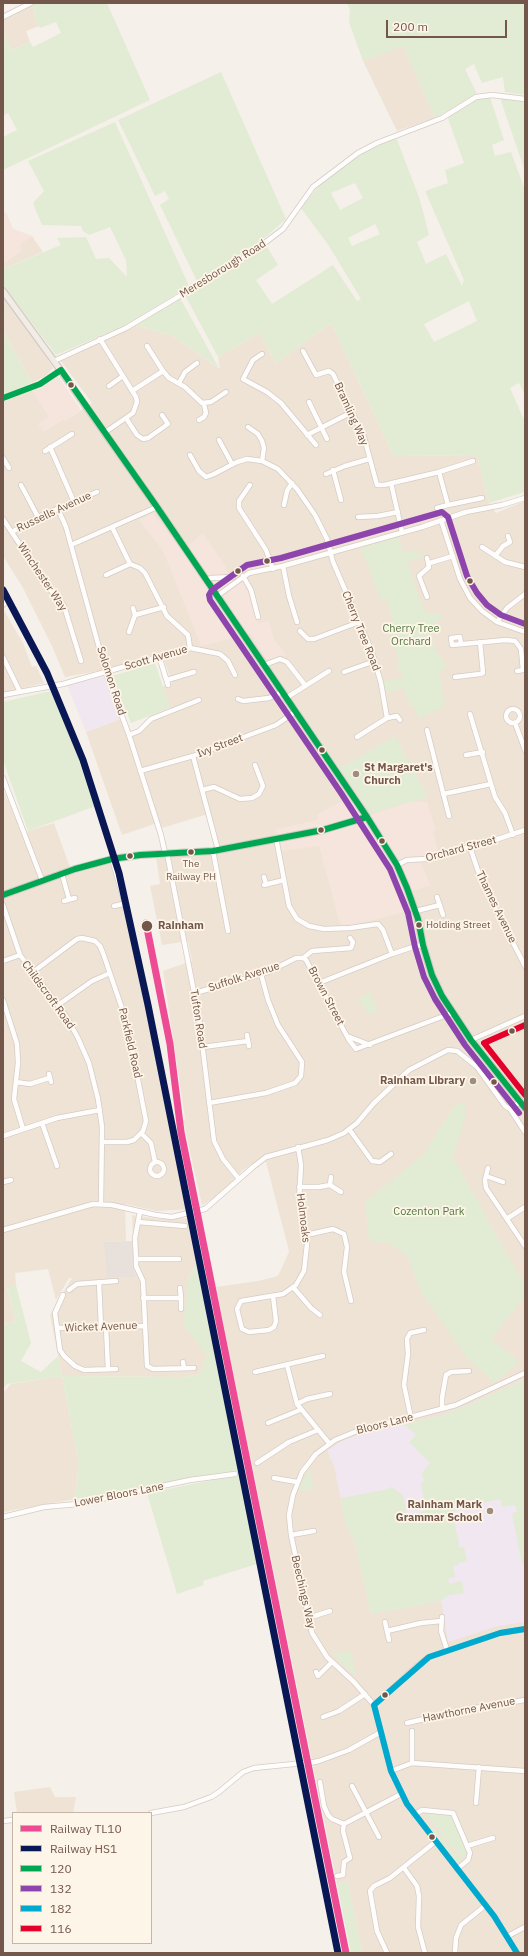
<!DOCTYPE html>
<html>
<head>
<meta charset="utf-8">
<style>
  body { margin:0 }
  #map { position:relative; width:528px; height:1956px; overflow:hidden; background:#f5f0e9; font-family:"IBM Plex Sans",sans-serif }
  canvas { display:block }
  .frame { position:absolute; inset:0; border:4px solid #73574a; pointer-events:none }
  .legend { position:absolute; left:12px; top:1812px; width:140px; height:132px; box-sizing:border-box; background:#fef5e9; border:1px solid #c6b6a9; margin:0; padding:5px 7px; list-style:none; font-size:12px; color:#73574a }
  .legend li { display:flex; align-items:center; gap:8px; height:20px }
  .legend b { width:20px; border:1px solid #c6b6a9 }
  .scale { position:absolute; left:386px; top:20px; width:121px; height:18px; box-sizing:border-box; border:2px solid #73574a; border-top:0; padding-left:5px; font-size:12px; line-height:14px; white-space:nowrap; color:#73574a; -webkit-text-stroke:3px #fef5e9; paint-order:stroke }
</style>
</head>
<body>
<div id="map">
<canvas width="528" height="1956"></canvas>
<div class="frame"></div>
<ul class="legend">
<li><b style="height:5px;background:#ee4b95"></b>Railway TL10</li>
<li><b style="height:5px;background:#091855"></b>Railway HS1</li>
<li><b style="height:5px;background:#00a651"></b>120</li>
<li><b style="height:5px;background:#8e44ad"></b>132</li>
<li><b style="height:5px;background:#00a9ce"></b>182</li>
<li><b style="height:5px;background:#e4002b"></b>116</li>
</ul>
<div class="scale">200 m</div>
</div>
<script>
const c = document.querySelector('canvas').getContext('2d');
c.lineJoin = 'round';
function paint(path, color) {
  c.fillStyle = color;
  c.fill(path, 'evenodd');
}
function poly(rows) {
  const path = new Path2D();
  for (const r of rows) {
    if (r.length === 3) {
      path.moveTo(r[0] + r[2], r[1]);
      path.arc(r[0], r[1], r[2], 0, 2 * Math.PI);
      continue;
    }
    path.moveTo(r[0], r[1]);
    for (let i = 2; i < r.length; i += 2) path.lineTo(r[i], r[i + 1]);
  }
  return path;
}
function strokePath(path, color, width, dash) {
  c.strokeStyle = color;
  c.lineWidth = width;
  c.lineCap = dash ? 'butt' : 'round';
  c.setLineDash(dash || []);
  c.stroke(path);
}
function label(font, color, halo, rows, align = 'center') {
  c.font = font + ' "IBM Plex Sans",sans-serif';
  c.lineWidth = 3.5;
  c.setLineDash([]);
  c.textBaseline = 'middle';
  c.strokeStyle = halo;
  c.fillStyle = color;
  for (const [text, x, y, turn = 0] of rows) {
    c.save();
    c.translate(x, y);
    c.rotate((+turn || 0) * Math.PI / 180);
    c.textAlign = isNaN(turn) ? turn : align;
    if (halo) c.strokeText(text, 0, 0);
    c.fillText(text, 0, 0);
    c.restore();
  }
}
const residential = poly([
  [31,3,35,11,33,15,39,26,26,31,30,42,11,50,3,32,3,19],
  [403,45,435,118,397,131,363,61],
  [32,236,43,252,3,269,3,263,21,251,21,243],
  [3,287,53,368,46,376,32,383,3,330],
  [331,323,394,456,477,455,489,503,496,513,525,501,525,1953,362,1953,348,1882,337,1884,216,1287,258,1281,278,1276,289,1252,288,1247,266,1162,266,1154,242,1171,219,1195,202,1205,183,1120,185,1119,163,971,192,961,188,941,162,945,150,886,160,884,156,857,220,854,211,813,162,828,160,822,122,835,86,732,121,719,127,738,142,732,152,721,172,714,162,687,172,683,162,654,110,669,65,677,53,648,22,586,3,556,3,402,32,389,49,417,44,431,64,419,65,421,92,403,61,361,136,325,173,336,220,369,218,357,259,333,276,363],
  [3,609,23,643,32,667,36,666,44,683,3,693],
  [3,789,22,833,54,823,72,873,110,862,122,907,125,909,171,1127,173,1127,188,1209,157,1211,125,1204,126,1241,105,1242,135,1277,132,1215,159,1219,189,1218,199,1258,188,1280,207,1353,201,1374,184,1377,62,1376,79,1464,75,1499,3,1512,3,1393,11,1384,62,1376,50,1315,72,1278,69,1278,56,1300,48,1269,15,1273,16,1285,7,1289,16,1322,3,1324],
  [50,1787,55,1797,76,1797,73,1813,17,1813,14,1792]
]);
const commercial = poly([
  [6,212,13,229,32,236,21,244,21,251,3,263,3,213],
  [58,376,81,410,65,421,64,419,43,431,38,424,49,417,32,389],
  [153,513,182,551,203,533,224,564,232,581,245,580,258,623,269,621,274,639,286,655,267,660,250,634,201,646,163,551,139,520],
  [350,797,364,817,412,801,427,802,436,830,433,831,439,854,421,863,431,886,410,891,413,910,341,928,319,846,282,851,276,829,317,820,318,814]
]);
const industrial = poly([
  [132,1241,135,1277,107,1277,104,1242]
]);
const education = poly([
  [104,676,121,719,86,732,67,685],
  [525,1379,525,1622,498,1626,448,1642,441,1601,371,1614,355,1542,346,1525,334,1466,327,1451,342,1441,355,1436,440,1416,467,1406]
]);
const green = poly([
  [31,3,107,3,150,100,3,170,3,137,17,130,8,113,3,116,3,32,11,50,30,42,33,47,61,33,56,22,40,28,33,15,35,11],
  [347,3,525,3,525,95,505,92,503,77,482,83,474,64,465,69,477,94,435,118,403,46,363,61,349,22,350,11],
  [221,72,286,219,260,242,197,281,160,205,169,199,165,191,155,196,118,120],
  [490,97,504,140,492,145,495,156,511,152,525,190,525,395,519,383,510,388,525,422,525,492,489,503,477,455,394,456,331,323,276,363,259,333,218,357,185,295,244,261,266,245,278,265,256,280,272,304,333,265,357,301,361,299,329,246,301,208,324,180,364,153,396,137,420,200,429,235,417,242,426,264,446,254,462,286,464,280,425,191,448,183,445,170,464,163,447,116,476,99],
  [355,183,363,198,340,210,331,193],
  [375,224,380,234,352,246,348,238],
  [469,301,477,321,434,342,424,324],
  [500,98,525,101,525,171],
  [115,122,189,286,126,325,56,355,3,285,3,269,61,245,57,238,86,237,96,259,109,258,127,277,126,260,110,227,89,235,83,231,81,226,42,225,33,203,44,191,28,161],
  [180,298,219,368,173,336,136,325],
  [3,330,32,383,3,395],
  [398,536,404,553,416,550,417,554,422,552,424,556,407,562,423,608,428,614,440,614,444,616,441,620,435,622,439,627,430,626,429,628,435,651,440,655,441,659,444,659,446,668,439,671,445,706,419,719,415,708,411,708,404,689,385,692,383,682,403,677,402,671,394,666,400,665,389,628,393,625,391,612,385,598,381,600,361,548],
  [155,663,170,708,131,723,112,676],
  [55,690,70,721,101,804,28,831,3,760,3,702],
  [395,736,428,797,371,813,340,768],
  [370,992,378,1011,369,1014,357,999],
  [461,1101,465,1106,465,1117,453,1157,525,1286,525,1296,491,1339,518,1360,518,1364,494,1383,467,1358,421,1292,407,1256,389,1243,369,1241,365,1202,423,1155,451,1111],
  [199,1258,243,1470,75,1499,79,1464,62,1376,7,1384,3,1389,3,1324,16,1322,7,1288,16,1285,31,1343,21,1361,41,1372,58,1356,62,1376,184,1377,201,1374,206,1355,184,1325,188,1280],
  [525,1379,525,1564,522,1565,512,1513,517,1512,515,1505,502,1507,500,1499,455,1509,453,1516,460,1548,464,1547,467,1561,458,1563,459,1565,453,1566,455,1577,448,1579,449,1584,462,1581,464,1593,449,1595,441,1601,371,1614,355,1542,346,1525,340,1498,384,1490,391,1487,403,1495,407,1515,426,1511,421,1484,424,1480,421,1474,430,1463,409,1442,416,1435,404,1424,440,1416,467,1406],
  [309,1469,314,1488,298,1492,303,1480],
  [243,1474,260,1563,203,1581,204,1585,177,1594,147,1493],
  [351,1651,356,1676,356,1677,332,1654],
  [424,1812,429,1812,431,1814,450,1814,453,1816,455,1820,453,1822,462,1837,467,1852,462,1859],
  [430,1824,461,1861,457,1866,439,1838,437,1838,426,1826],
  [348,1881,362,1953,351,1953,337,1884]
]);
const minor = poly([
  [3,17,31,3],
  [100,339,136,397,137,402,133,413,104,433],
  [147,346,163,371],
  [303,351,316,375,329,371,333,374,364,437,377,485,384,485,439,472,473,461],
  [262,354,253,360,243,379,267,392,281,403,316,445],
  [54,361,126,328,250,254,283,229,313,187,358,153,377,143,442,118,476,97,492,95,525,99],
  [179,383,185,372,197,363],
  [109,386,123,376],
  [132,391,163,371,169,378,185,387,202,403,211,402,226,392],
  [3,398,40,384,61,370],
  [309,402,327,439],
  [126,418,137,435,143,439,148,438,168,424,162,415],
  [199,420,204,417,206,413,204,404],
  [248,427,258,434,262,441,264,448,262,461],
  [307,435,352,412],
  [219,440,232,464],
  [50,447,74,502],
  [45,451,72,434],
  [190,455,199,471,206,477,214,474,237,462,247,459,262,461,278,469,297,489,315,515,327,539,333,562,372,652,381,683,387,718,397,716,400,720],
  [3,458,9,468],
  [333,470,341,500],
  [439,472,448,505,482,498],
  [326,474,345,466,369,459],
  [391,483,402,532],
  [21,485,38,517],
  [250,485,239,501,239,508,266,550,273,569],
  [284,505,287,491,292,483],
  [437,508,448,505],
  [58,509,66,527,106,673,129,735,161,835,165,853],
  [358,517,378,516,398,512],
  [3,519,48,587,64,606,81,661],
  [441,520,460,579,470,598,482,611,497,622,525,632],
  [112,527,130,564,140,568,145,573,167,616,188,635,190,648],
  [12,532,38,517,97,492],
  [71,545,157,507],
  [482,547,505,562,525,567],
  [495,556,503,546,510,542,508,536],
  [430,563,453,556],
  [283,566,289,596,297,622],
  [106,575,130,564],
  [243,576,251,590,258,617],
  [206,580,211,578,233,577],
  [217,596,249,573,283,566,422,527,466,512,502,505,525,498],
  [427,597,419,576,429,567,427,558],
  [3,605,5,603],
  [135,615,164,607],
  [497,622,507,608,525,594],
  [300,631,308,639,314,639,359,622],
  [129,632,135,615,133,608],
  [461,644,460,637,451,638,452,645,506,640,515,641,521,649,523,670,517,671],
  [159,656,168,685],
  [3,657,20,692],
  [264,665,280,659,287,662,305,685],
  [344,672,375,661],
  [455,677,480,674,483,673,480,642],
  [167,680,194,672],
  [3,695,63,684,190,648,220,654,228,661,235,675],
  [286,698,329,671],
  [238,699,243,701,269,698,282,692],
  [513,716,7],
  [470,714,495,797,505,813,513,835],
  [515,723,525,750],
  [427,730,449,816],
  [129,735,139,731,151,719,199,700],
  [357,737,387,718],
  [466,755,483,752],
  [193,756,218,850],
  [140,771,193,756,276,725,295,712],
  [3,778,42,880],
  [202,790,214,787,240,799,252,798,259,794,263,786,255,765],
  [443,794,491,784],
  [276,838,289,906,297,919,309,926,324,929,350,928,378,924,383,930,392,954],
  [470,847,478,871,492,902,525,966],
  [213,851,228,931],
  [167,853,199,1018,214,1141,223,1159,239,1179],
  [112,859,126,908],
  [397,865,407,860,426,859,495,840,525,830],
  [62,874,69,899],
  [264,877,266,884],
  [264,885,284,880],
  [437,897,443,915],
  [64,901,75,898],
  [3,905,20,955,66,1016,78,1038,89,1063,98,1099,102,1127,101,1204],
  [114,906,123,904],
  [416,911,440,905],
  [303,958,306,960,349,1040,356,1049,452,1013],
  [3,961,20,955],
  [33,972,77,939,82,938,95,941,100,946,103,953,127,1023,146,1121,143,1131,134,1140,127,1142,102,1142],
  [319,983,392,954,416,946,423,945],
  [195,993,268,972,296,958,303,958,312,951,351,948,353,942,350,938],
  [3,1000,17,1044,18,1063,14,1099,23,1129],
  [58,1005,92,981,110,973],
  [247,1035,249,1046],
  [347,1036,370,1045],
  [471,1040,525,1016],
  [203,1047,248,1041],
  [49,1074,51,1082],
  [16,1082,30,1084,49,1078],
  [209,1103,266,1093,295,1083,301,1076,302,1062,278,1025,268,1000,261,974],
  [510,1109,520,1102],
  [42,1123,57,1166],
  [349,1129,372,1161,380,1162,391,1154],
  [141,1133,151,1143,155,1162],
  [3,1136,57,1118,100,1110],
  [157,1169,7],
  [488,1168,485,1180,486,1188,525,1246],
  [486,1176,503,1182],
  [3,1182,11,1180],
  [330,1185,331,1177],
  [299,1187,319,1187,330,1185,341,1192],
  [140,1211,135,1238,136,1259,136,1266,143,1281,147,1366,153,1369,194,1368],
  [508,1218,525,1207],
  [138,1222,185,1226],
  [3,1230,93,1204,112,1205,156,1215,172,1217,205,1209,253,1167,266,1157,328,1140,344,1133,357,1123,374,1103,409,1070,448,1050,457,1051,477,1067,505,1106,510,1109,525,1132],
  [306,1235,333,1229,344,1234,347,1247,344,1272,351,1301],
  [136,1259,179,1259],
  [99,1282,101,1327],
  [293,1287,311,1308,320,1315],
  [180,1288,181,1298],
  [69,1290,77,1284,116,1281],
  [63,1295,55,1313,57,1328,145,1326],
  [273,1296,276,1321,274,1327,269,1330,249,1332,242,1329,237,1309,241,1301,283,1294,296,1285,304,1271,307,1244,299,1201,301,1165,298,1147],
  [143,1298,181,1298,181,1309],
  [106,1327,108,1369],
  [57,1328,60,1350,64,1356,75,1366,84,1370,116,1369],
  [183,1362,184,1368],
  [287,1365,297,1404,329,1443],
  [255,1372,323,1356],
  [297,1404,307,1399,330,1394],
  [442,1409,442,1398,446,1375,451,1372,469,1371],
  [411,1418,404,1385,408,1354,407,1339,410,1333,424,1330],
  [268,1423,300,1410],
  [257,1463,289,1442,318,1430],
  [274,1478,297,1482],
  [3,1517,44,1507,78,1504,190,1480,235,1474],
  [291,1535,314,1531],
  [442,1617,441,1631,447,1650],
  [308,1618,330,1611],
  [385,1622,387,1631],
  [389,1640,387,1631,421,1623,441,1621],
  [316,1672,318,1676,332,1662],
  [374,1705,416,1667,429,1657,500,1633,525,1629],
  [323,1717,339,1711,365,1694],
  [407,1723,463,1710,525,1700],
  [309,1763,319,1761,349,1750,381,1732],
  [412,1763,412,1731],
  [391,1771,412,1763,525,1771],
  [320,1782,324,1806,328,1815,332,1819,344,1824],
  [352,1786,379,1837],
  [476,1803,479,1767],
  [151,1813,184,1807,211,1797,219,1792,243,1772,254,1768,304,1763],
  [414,1815,422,1810,453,1813,470,1853,468,1860,457,1869],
  [3,1821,13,1820],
  [344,1824,401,1794],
  [467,1846,493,1838],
  [404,1868,417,1886,419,1896,418,1927,425,1953],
  [337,1876,343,1875,344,1862,350,1858,343,1831,344,1824],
  [508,1936,525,1927],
  [387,1953,377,1931,370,1891,374,1886,390,1878,435,1842],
  [455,1953,456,1938,461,1925,486,1905],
  [517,1953,494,1916,407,1804,391,1771,374,1705,354,1682,327,1657,312,1633,291,1535,289,1515,293,1495,302,1472,316,1454,335,1440,357,1431,456,1405,525,1373]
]);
const major = poly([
  [3,291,54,361,157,507,367,817,397,865,407,888,418,919,423,945,432,975,442,996,471,1040,525,1108],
  [3,895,75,869,112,859,140,855,213,851,323,830,367,817]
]);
const bus1 = poly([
  [3,398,40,384,61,370,157,507,367,817,397,865,407,888,418,919,423,945,432,975,442,996,471,1040,525,1108],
  [3,895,75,869,112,859,140,855,213,851,323,830,367,817]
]);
const bus2 = poly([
  [519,1113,465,1045,435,999,424,977,415,947,408,913,390,869,341,793,210,600,209,595,212,590,247,565,281,558,442,512,448,517,467,576,477,593,487,605,501,615,525,624]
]);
const bus3 = poly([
  [517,1953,494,1916,407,1804,391,1771,374,1705,429,1657,500,1633,525,1629]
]);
const bus4 = poly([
  [525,1025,484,1043,525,1095]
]);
const rail1 = poly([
  [146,923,170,1044,181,1132,346,1953]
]);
const rail2 = poly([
  [3,590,47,673,83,760,119,873,148,1005,338,1953]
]);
const markers = [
  [71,385,3.5,"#73574a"],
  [267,561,3.5,"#73574a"],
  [238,571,3.5,"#73574a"],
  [470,581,3.5,"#73574a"],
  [322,750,3.5,"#73574a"],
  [356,774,4,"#a08d82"],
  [321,830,3.5,"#73574a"],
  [382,841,3.5,"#73574a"],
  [191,852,3.5,"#73574a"],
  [130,856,3.5,"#73574a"],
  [419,925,3.5,"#73574a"],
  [147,926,6,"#73574a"],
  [512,1031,3.5,"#73574a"],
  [473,1081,4,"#a08d82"],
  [494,1082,3.5,"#73574a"],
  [490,1511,4,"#a08d82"],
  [385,1695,3.5,"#73574a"],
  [432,1837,3.5,"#73574a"]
];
const busNames = [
  ["The",191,864],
  ["Railway PH",191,877],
  ["Holding Street",426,925,"left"]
];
const streetNames = [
  ["Meresborough Road",223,269,-32],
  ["Bramling Way",351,414,66],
  ["Russells Avenue",54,512,-25],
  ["Winchester Way",42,577,56],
  ["Cherry Tree Road",361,631,68],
  ["Scott Avenue",156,658,-16],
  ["Solomon Road",111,681,72],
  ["Ivy Street",220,746,-21],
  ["Orchard Street",461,849,-15],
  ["Thames Avenue",496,907,64],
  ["Suffolk Avenue",244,977,-18],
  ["Childscroft Road",48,995,54],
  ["Brown Street",326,996,62],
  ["Tufton Road",198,1019,81],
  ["Parkfield Road",130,1043,77],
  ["Holmoaks",303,1218,83],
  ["Wicket Avenue",101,1327,-2],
  ["Bloors Lane",385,1424,-14],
  ["Lower Bloors Lane",119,1495,-11],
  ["Beechings Way",303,1592,77],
  ["Hawthorne Avenue",469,1710,-11]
];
const parkNames = [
  ["Cherry Tree",411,629],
  ["Orchard",411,642],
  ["Cozenton Park",429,1212]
];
const poiNames = [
  ["St Margaret's",364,768,"left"],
  ["Church",364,781,"left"],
  ["Rainham Library",465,1081],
  ["Rainham Mark",482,1505],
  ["Grammar School",482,1518]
];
const stopNames = [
  ["Rainham",158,926]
];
paint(residential, '#efe3d6');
paint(commercial, '#f5e5dc');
paint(industrial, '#e8e0da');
paint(education, '#f1e7f1');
paint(green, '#e2ecd4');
strokePath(minor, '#d4ccc6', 6);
strokePath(major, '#d4cbc5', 8);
strokePath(minor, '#fefdfc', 4.5);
strokePath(major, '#f1ece5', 5.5);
strokePath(bus1, '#00a651', 6);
strokePath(bus2, '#8e44ad', 6);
strokePath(bus3, '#00a9ce', 6);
strokePath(bus4, '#e4002b', 6);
strokePath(rail1, '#ee4b95', 7);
strokePath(rail2, '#091855', 7);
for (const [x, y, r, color] of markers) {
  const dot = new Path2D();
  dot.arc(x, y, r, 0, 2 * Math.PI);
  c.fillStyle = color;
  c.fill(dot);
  strokePath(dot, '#fef5e9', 1.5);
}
label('10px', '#73574a', '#fef5e9', busNames);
label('11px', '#73574a', '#fef5e9', streetNames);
label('11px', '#547842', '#fef5e9', parkNames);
label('bold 11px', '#73574a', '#fef5e9', poiNames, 'right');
label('bold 11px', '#73574a', '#fef5e9', stopNames, 'left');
</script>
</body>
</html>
